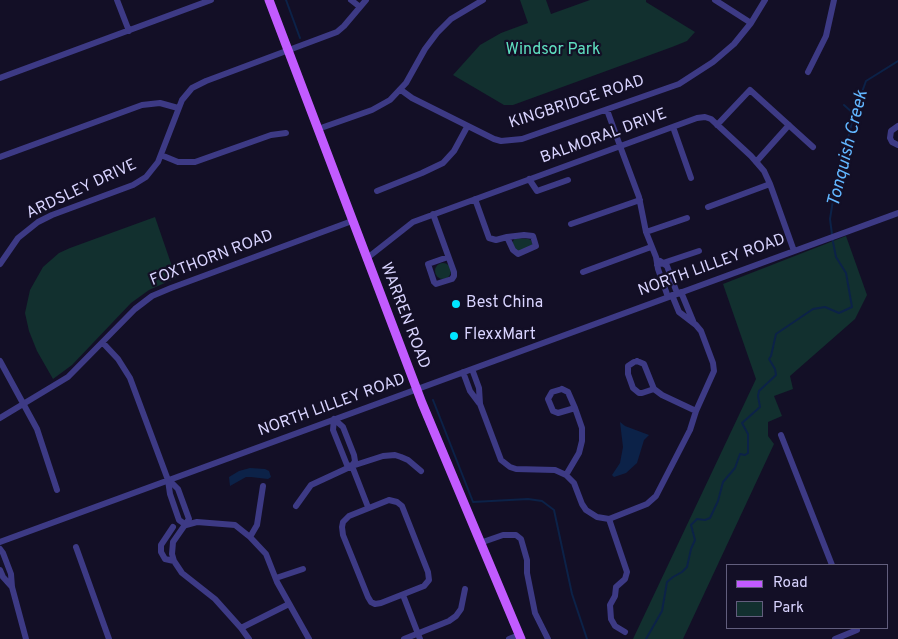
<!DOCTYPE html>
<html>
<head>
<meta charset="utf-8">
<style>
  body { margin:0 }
  #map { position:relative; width:898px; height:639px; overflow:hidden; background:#130f26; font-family:Overpass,sans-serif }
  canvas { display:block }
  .legend { position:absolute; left:726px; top:564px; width:162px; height:65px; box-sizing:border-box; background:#130f26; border:1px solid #625e7d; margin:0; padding:6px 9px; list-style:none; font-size:15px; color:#d9d4ff }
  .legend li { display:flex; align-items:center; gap:10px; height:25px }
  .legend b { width:25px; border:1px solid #625e7d }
</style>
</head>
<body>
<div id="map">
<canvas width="898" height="639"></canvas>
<ul class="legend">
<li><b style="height:6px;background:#c25bff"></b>Road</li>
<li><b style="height:14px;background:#12302f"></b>Park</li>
</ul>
</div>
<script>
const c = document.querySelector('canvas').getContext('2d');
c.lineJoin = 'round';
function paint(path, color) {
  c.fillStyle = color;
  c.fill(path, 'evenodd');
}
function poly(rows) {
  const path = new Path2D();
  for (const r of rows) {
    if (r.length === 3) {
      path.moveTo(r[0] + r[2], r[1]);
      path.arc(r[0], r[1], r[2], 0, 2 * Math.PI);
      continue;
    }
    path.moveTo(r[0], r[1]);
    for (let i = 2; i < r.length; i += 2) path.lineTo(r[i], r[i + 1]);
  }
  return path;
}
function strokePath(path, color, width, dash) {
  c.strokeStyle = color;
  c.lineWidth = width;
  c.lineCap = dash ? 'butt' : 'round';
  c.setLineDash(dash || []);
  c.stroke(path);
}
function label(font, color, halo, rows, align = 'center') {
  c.font = font + ' Overpass,sans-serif';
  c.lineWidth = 4.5;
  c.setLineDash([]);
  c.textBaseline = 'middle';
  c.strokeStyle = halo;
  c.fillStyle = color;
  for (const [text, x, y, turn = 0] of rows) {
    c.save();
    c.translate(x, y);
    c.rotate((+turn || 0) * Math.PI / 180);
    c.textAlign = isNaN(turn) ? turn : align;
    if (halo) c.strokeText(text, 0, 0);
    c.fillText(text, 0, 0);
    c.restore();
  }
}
const green = poly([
  [520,0,546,0,551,14,590,0,646,0,646,2,695,32,687,41,672,47,513,105,504,105,453,75,480,45,501,33,528,23],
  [155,217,176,278,149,290,131,303,72,365,53,379,37,351,29,331,25,313,30,290,43,267,59,253,70,248],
  [846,236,867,295,855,319,790,376,793,389,774,396,782,416,768,422,768,436,774,444,683,639,633,639,756,379,723,284],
  [515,238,528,239,531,240,533,245,521,251,516,251,512,243],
  [443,271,8]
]);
const water = poly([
  [620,422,625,426,649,435,644,440,637,463,626,473,614,477,612,475,620,463,623,447],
  [250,468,265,469,269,471,271,477,268,479,251,477,246,477,230,486,229,477,239,471]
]);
const stream = poly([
  [286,0,300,38],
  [844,105,854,114],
  [433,400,473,502,528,499,542,501,554,510,572,594,587,639],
  [646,639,662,611,667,582,673,577,682,572,687,567,691,549,695,540,691,525,697,519,705,520,710,518,718,501,723,482,735,468,740,454,745,455,748,453,748,434,742,423,760,407,758,396,759,391,776,375,775,369,769,359,771,356,776,334,813,309,825,307,839,313,852,307,846,273,836,257,833,242,830,219,833,200,854,114,866,81,898,61]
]);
const minor = poly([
  [117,0,129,31],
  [351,0,360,7],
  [715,0,751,23],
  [808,72,826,36,834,0],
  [0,78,211,0],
  [401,90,412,98,494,139,501,141,522,139,679,84,713,62,734,44,751,23,765,0],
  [607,110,619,143],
  [717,125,750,90,813,147],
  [898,126,891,131,890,138,892,142,898,145],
  [673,127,691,178],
  [318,129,372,110,390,100,406,83,425,49,437,33,451,19,483,0],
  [620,146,639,197,646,232,656,257,658,269,668,297],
  [161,155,178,162,195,162,271,135,286,133],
  [0,157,142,105,160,103,178,108],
  [756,162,789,125],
  [529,179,537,191,568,180],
  [377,191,422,173,443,163,454,151,467,127],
  [475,199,489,238,496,240,507,237],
  [708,207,770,184],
  [433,214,454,272,454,276,452,279,436,284,434,282,428,264,448,257],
  [571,224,640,200],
  [646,232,687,218],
  [524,235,533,236,536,246,518,254,513,250,507,237,524,235],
  [366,259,413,222,697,118,705,117,711,119,751,156,764,171,770,184,794,251],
  [660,261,667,266,677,293],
  [0,264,18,238,38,222,52,215,133,185,146,177,158,162,182,100,192,88,206,81,337,32,344,26,366,0],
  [657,265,699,251],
  [583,272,651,247],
  [681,292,693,321],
  [103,343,118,359,130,378,168,480,170,494,179,520,186,525],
  [0,361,37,429,57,490],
  [637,361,644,364,654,389,642,393,639,393,633,388,628,374,628,366,634,362,637,361],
  [472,369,479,388,480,404,501,460,510,467,516,469,555,470,566,475,574,483,582,504,586,510,597,517,609,519,647,504,656,496,690,430,696,411,714,371,713,363,701,331,696,325,679,312,672,295],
  [463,372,470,391,479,403],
  [562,389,568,392,575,408,558,413,553,411,548,399,552,392,562,389],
  [654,389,662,395,696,411],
  [0,418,68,377,135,309,152,296,171,288,352,221],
  [334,419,333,430,347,465,352,466,368,507],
  [334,419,343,427,354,455,355,461,352,466],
  [781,435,832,565],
  [566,475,579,453,582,441,582,428,575,408],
  [169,480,178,489,189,519,173,542,172,554,174,561,182,573,215,599,241,628,249,639],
  [389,500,397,502,402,506,428,572,429,580,424,586,381,603,375,604,371,602,368,597,343,535,342,527,343,522,349,516,389,500],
  [296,506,311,485,352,466,383,456,395,455,401,457,408,460,421,471],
  [609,519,627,572,625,579,616,587,615,596,610,605,611,619,615,626,625,632],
  [186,525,197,522,235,525,250,537,266,554,277,582,309,639],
  [173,527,161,545,161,552,165,559,174,561],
  [250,537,257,525,263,486],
  [0,542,898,213],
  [480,543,503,535,516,535,521,539,527,560,527,573,535,613,548,639],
  [76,547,109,639],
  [0,549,3,553,11,574,12,587,26,639],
  [0,570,3,577,12,587],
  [276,578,303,569],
  [403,595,420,639],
  [241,628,289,604],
  [404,639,449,621,456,616,461,609,465,589],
  [509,639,519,635],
  [835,639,857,630]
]);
const major = poly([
  [269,0,422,403,521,639]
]);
const markers = [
  [456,304,5,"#00e5ff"],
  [454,336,5,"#00e5ff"]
];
const parkNames = [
  ["Windsor Park",553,51]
];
const streetNames = [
  ["KINGBRIDGE ROAD",577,103,-18],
  ["BALMORAL DRIVE",604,137,-20],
  ["ARDSLEY DRIVE",82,190,-25],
  ["FOXTHORN ROAD",212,259,-21],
  ["NORTH LILLEY ROAD",712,266,-20],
  ["WARREN ROAD",404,316,69],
  ["NORTH LILLEY ROAD",332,406,-20]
];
const poiNames = [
  ["Best China",466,304],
  ["FlexxMart",464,336]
];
const waterNames = [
  ["Tonquish Creek",849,149,-76]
];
paint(green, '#12302f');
paint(water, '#0c2248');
strokePath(stream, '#0c2248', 2);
strokePath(minor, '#3d3a85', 6);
strokePath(major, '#c25bff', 9);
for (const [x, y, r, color] of markers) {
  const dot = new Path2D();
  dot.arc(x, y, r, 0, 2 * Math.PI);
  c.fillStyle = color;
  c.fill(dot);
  strokePath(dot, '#130f26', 2);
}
label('16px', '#5fe0c0', '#130f26', parkNames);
label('16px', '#d9d4ff', '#130f26', streetNames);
label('16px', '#d9d4ff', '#130f26', poiNames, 'left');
label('italic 18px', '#62b6ff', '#130f26', waterNames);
</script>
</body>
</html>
